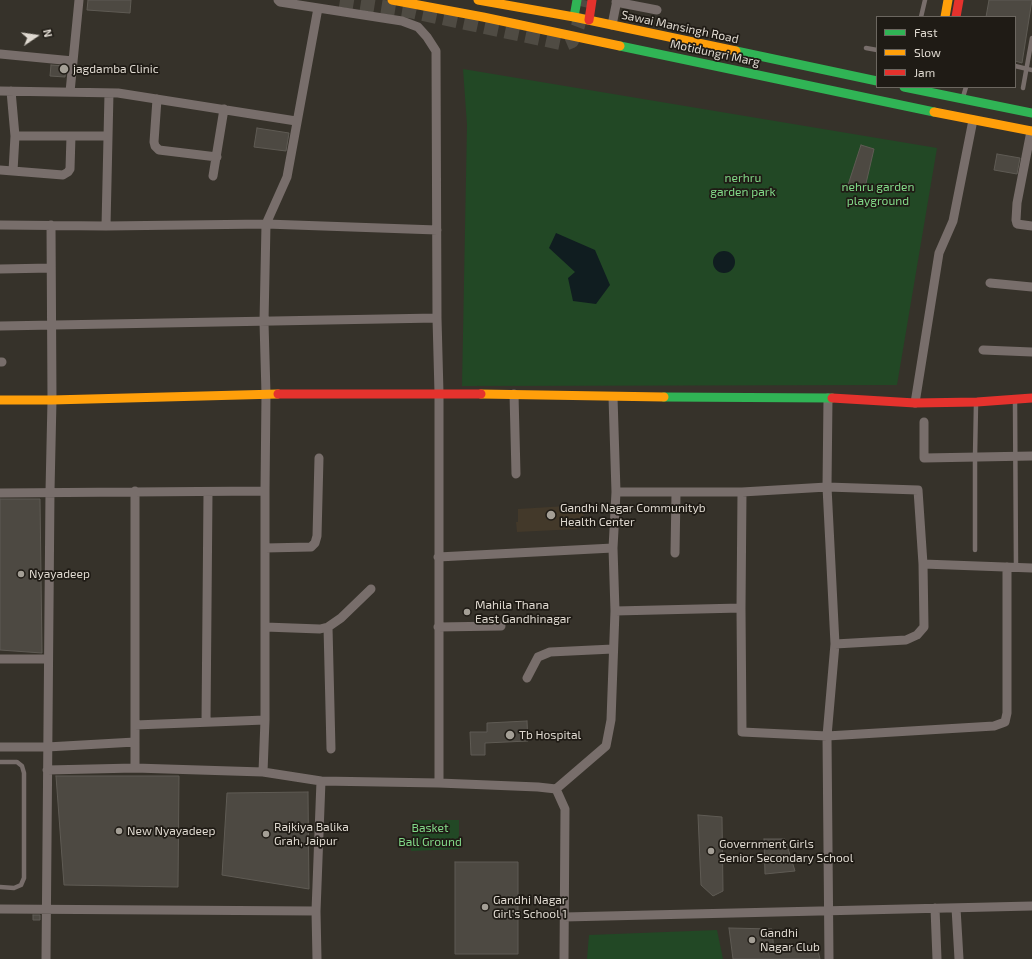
<!DOCTYPE html>
<html>
<head>
<meta charset="utf-8">
<style>
  body { margin:0 }
  #map { position:relative; width:1032px; height:959px; overflow:hidden; background:#36322a; font-family:"Exo 2",sans-serif }
  canvas { display:block }
  .legend { position:absolute; left:876px; top:16px; width:140px; height:72px; box-sizing:border-box; background:#1f1b15; border:1px solid #6c6760; margin:0; padding:5px 7px; list-style:none; font-size:12px; color:#dfd9d0 }
  .legend li { display:flex; align-items:center; gap:8px; height:20px }
  .legend b { width:20px; border:1px solid #6c6760 }
  .north { position:absolute; left:16px; top:16px; width:40px; height:40px; -webkit-text-stroke:3px #1f1b15; paint-order:stroke; rotate:77deg; font-size:11px; font-weight:700; line-height:16px; text-align:center; color:#dfd9d0 }
  .north::after { content:''; display:block; margin:auto; width:14px; height:18px; background:#dfd9d0; clip-path:polygon(50% 0,100% 100%,50% 72%,0 100%) }
</style>
</head>
<body>
<div id="map">
<canvas width="1032" height="959"></canvas>
<ul class="legend">
<li><b style="height:5px;background:#30b455"></b>Fast</li>
<li><b style="height:5px;background:#ff9f0a"></b>Slow</li>
<li><b style="height:5px;background:#e5322d"></b>Jam</li>
</ul>
<div class="north">N</div>
</div>
<script>
const c = document.querySelector('canvas').getContext('2d');
c.lineJoin = 'round';
function paint(path, color) {
  c.fillStyle = color;
  c.fill(path, 'evenodd');
}
function poly(rows) {
  const path = new Path2D();
  for (const r of rows) {
    if (r.length === 3) {
      path.moveTo(r[0] + r[2], r[1]);
      path.arc(r[0], r[1], r[2], 0, 2 * Math.PI);
      continue;
    }
    path.moveTo(r[0], r[1]);
    for (let i = 2; i < r.length; i += 2) path.lineTo(r[i], r[i + 1]);
  }
  return path;
}
function strokePath(path, color, width, dash) {
  c.strokeStyle = color;
  c.lineWidth = width;
  c.lineCap = dash ? 'butt' : 'round';
  c.setLineDash(dash || []);
  c.stroke(path);
}
function label(font, color, halo, rows, align = 'center') {
  c.font = font + ' "Exo 2",sans-serif';
  c.lineWidth = 3.5;
  c.setLineDash([]);
  c.textBaseline = 'middle';
  c.strokeStyle = halo;
  c.fillStyle = color;
  for (const [text, x, y, turn = 0] of rows) {
    c.save();
    c.translate(x, y);
    c.rotate((+turn || 0) * Math.PI / 180);
    c.textAlign = isNaN(turn) ? turn : align;
    if (halo) c.strokeText(text, 0, 0);
    c.fillText(text, 0, 0);
    c.restore();
  }
}
const medical = poly([
  [583,505,584,524,577,525,577,529,517,532,516,522,518,522,518,509]
]);
const green = poly([
  [463,69,937,148,897,385,462,386,467,125],
  [414,820,459,820,459,849,411,851],
  [717,930,723,959,587,959,589,935]
]);
const water = poly([
  [556,233,595,250,610,285,596,304,573,301,568,278,575,272,549,248],
  [724,262,11]
]);
const building = poly([
  [88,0,131,0,130,13,87,10,88,0],
  [989,0,1032,0,1022,63,1015,61,1015,17,986,17,989,0],
  [51,65,66,66,65,77,50,76,51,65],
  [257,128,289,133,286,151,254,147,257,128],
  [861,145,874,149,864,192,848,185,861,145],
  [997,154,1020,158,1017,174,994,170,997,154],
  [0,499,40,499,42,653,0,650,0,499],
  [527,721,528,741,485,743,485,755,471,755,470,732,487,732,487,723,527,721],
  [56,776,179,776,178,887,64,885,56,776],
  [308,792,309,889,222,875,227,793,308,792],
  [698,815,722,817,723,891,713,896,701,885,698,815],
  [764,839,785,839,795,871,765,874,764,839],
  [455,862,518,862,518,954,455,954,455,862],
  [33,915,40,915,40,920,33,920,33,915],
  [729,928,772,929,774,951,816,943,820,959,733,959,729,928]
]);
const primaryTunnel = poly([
  [340,0,409,11,565,44,572,41,578,26,584,0]
]);
const lane = poly([
  [921,17,925,0],
  [866,48,877,50],
  [1015,66,1032,70],
  [1023,88,1032,38],
  [963,97,966,87],
  [1015,400,1016,568],
  [975,550,975,457,976,404],
  [0,762,17,762,22,766,24,773,24,878,21,885,14,888,0,887]
]);
const street = poly([
  [278,0,280,2,402,21,418,27,427,37,436,51,437,318,439,393,439,783],
  [616,2,657,10],
  [612,25,617,0],
  [0,54,73,61],
  [0,91,118,93,296,121],
  [11,91,15,136,13,171],
  [70,92,79,0],
  [157,99,154,142,155,146,159,150,217,157],
  [1031,131,1017,203,1016,220,1017,224,1032,226],
  [15,136,108,136],
  [0,170,63,175,68,172,70,169,71,136],
  [213,176,224,109],
  [0,225,106,226,266,224,437,230],
  [106,226,109,93],
  [0,269,51,268],
  [990,283,1032,287],
  [0,326,437,318],
  [983,350,1032,352],
  [0,362,2,362],
  [514,394,516,474],
  [828,398,827,487,835,644,827,736,829,959],
  [915,403,939,253,953,221,973,120],
  [924,422,924,458,1032,456],
  [616,492,742,492,827,487,918,490,923,564,924,627,917,635,906,640,835,644],
  [742,492,741,608,742,732,827,736,994,726,1005,722,1007,713,1007,567],
  [0,493,265,491],
  [265,548,311,547,315,543,317,536,319,458],
  [675,553,676,493],
  [438,557,613,548],
  [923,564,1032,568],
  [615,611,741,608],
  [265,627,320,629,328,627,341,618,371,589],
  [328,627,331,749],
  [438,627,501,626],
  [0,659,48,659],
  [527,678,538,657,550,652,613,649],
  [206,722,208,493],
  [135,725,265,720],
  [0,747,47,747,135,742],
  [135,768,135,491],
  [47,770,135,768,263,772,321,781],
  [263,772,265,720,265,491,266,394,264,322,266,224,287,177,318,8],
  [556,789,606,746,611,720,615,611,613,548,616,492,613,397],
  [935,908,937,959],
  [956,908,959,959],
  [0,909,316,911],
  [564,917,1032,906],
  [46,959,50,491,52,400,51,225],
  [317,959,316,911,321,781,439,783,538,787,556,789,565,809,564,959]
]);
const fast = poly([
  [574,17,577,0],
  [620,46,934,112],
  [736,51,877,81],
  [904,87,1032,113],
  [664,397,832,398]
]);
const slow = poly([
  [392,0,483,17,620,46],
  [478,0,574,17,736,51],
  [945,17,948,0],
  [934,112,1032,131],
  [481,394,664,397],
  [0,400,52,400,278,394]
]);
const jam = poly([
  [956,17,959,0],
  [589,20,592,0],
  [278,394,481,394],
  [832,398,915,403,977,402,1032,398]
]);
const markers = [
  [64,69,5,"#a49f96"],
  [551,515,5,"#a49f96"],
  [21,574,4,"#a49f96"],
  [467,612,4,"#a49f96"],
  [510,735,5,"#a49f96"],
  [119,831,4,"#a49f96"],
  [266,834,4,"#a49f96"],
  [711,851,4,"#a49f96"],
  [485,907,4,"#a49f96"],
  [752,940,4,"#a49f96"]
];
const streetNames = [
  ["Sawai Mansingh Road",680,27,12],
  ["Motidungri Marg",715,53,12]
];
const poiNames = [
  ["jagdamba Clinic",73,69],
  ["Gandhi Nagar Communityb",560,508],
  ["Health Center",560,522],
  ["Nyayadeep",29,574],
  ["Mahila Thana",475,605],
  ["East Gandhinagar",475,619],
  ["Tb Hospital",519,735],
  ["Rajkiya Balika",274,827],
  ["Grah, Jaipur",274,841],
  ["New Nyayadeep",127,831],
  ["Government Girls",719,844],
  ["Senior Secondary School",719,858],
  ["Gandhi Nagar",493,900],
  ["Girl's School 1",493,914],
  ["Gandhi",760,933],
  ["Nagar Club",760,947]
];
const parkNames = [
  ["nerhru",743,178],
  ["garden park",743,192],
  ["nehru garden",878,187],
  ["playground",878,201],
  ["Basket",430,828],
  ["Ball Ground",430,842]
];
paint(medical, '#43392a');
paint(green, '#224825');
paint(water, '#101d20');
paint(building, '#4d4942');
strokePath(building, '#5f5b54', 1);
strokePath(primaryTunnel, '#4f4b43', 14, [14, 7]);
strokePath(lane, '#786e6b', 4.5);
strokePath(street, '#786e6b', 9);
strokePath(fast, '#30b455', 9);
strokePath(slow, '#ff9f0a', 9);
strokePath(jam, '#e5322d', 9);
for (const [x, y, r, color] of markers) {
  const dot = new Path2D();
  dot.arc(x, y, r, 0, 2 * Math.PI);
  c.fillStyle = color;
  c.fill(dot);
  strokePath(dot, '#1f1b15', 1.5);
}
label('12px', '#dfd9d0', '#1f1b15', streetNames);
label('12px', '#dfd9d0', '#1f1b15', poiNames, 'left');
label('12px', '#82d988', '#1f1b15', parkNames);
</script>
</body>
</html>
